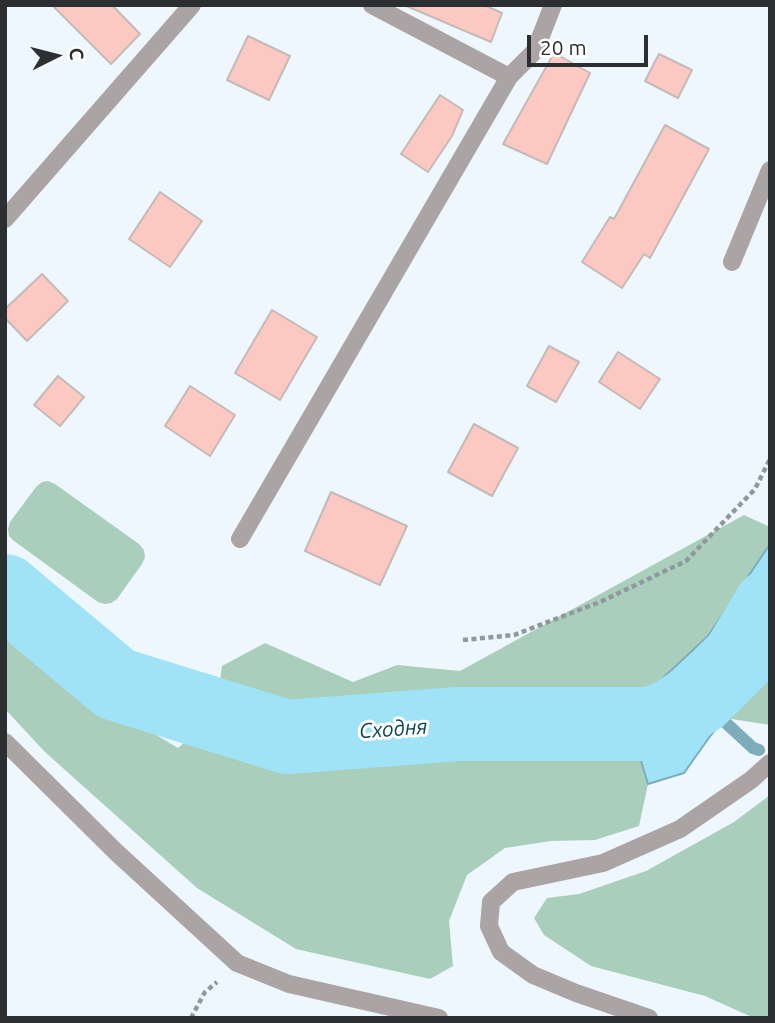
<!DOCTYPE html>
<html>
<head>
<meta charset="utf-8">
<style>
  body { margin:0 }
  #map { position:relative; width:775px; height:1023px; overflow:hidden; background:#eef7fe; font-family:Ubuntu,sans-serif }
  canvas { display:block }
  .frame { position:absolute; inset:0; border:7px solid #2b2f31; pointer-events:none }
  .north { position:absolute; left:21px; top:21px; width:70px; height:70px; -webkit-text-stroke:5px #fff; paint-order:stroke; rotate:84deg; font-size:19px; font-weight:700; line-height:28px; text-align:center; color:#2b2f31 }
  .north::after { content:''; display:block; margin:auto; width:24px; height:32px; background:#2b2f31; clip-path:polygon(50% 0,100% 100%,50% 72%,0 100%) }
  .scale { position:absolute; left:527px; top:35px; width:121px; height:32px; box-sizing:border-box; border:4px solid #2b2f31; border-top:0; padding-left:9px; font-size:21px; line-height:24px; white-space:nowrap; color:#2b2f31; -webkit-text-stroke:5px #fff; paint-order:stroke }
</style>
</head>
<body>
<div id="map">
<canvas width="775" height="1023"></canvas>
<div class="frame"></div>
<div class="north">С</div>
<div class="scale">20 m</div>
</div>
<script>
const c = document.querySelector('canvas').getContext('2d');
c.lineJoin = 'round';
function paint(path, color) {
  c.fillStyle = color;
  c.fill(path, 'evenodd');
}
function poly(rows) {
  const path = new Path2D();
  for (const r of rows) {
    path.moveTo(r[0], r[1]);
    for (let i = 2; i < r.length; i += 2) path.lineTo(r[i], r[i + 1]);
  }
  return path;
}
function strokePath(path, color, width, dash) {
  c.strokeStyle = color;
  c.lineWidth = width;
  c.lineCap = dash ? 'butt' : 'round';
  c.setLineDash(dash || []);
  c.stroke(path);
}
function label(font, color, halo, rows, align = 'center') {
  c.font = font + ' Ubuntu,sans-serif';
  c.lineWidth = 6;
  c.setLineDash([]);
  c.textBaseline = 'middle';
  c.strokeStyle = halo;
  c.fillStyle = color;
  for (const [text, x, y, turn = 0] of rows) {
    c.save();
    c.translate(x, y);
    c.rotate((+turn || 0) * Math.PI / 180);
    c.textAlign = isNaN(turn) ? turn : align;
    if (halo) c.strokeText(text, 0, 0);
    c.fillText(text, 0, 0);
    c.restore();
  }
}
const green = poly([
  [48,481,55,484,139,544,144,550,145,557,142,564,117,599,111,603,105,604,98,602,14,541,9,536,8,529,10,522,36,487,42,482],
  [744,515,770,527,770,544,708,636,650,691,633,734,648,784,639,826,595,840,551,841,505,848,467,875,449,921,453,966,430,979,296,949,197,888,45,752,5,709,5,635,101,702,178,748,215,715,222,666,265,643,353,682,397,665,460,671],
  [770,654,770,725,725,718,740,700,765,659],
  [770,795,770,1018,754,1018,705,996,591,966,544,935,534,918,547,898,579,894,646,871,734,822]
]);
const water = poly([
  [770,544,770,654,765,659,740,700,711,735,684,773,648,784,633,734,650,690,708,636,770,544]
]);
const stream = poly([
  [712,710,753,748,759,750]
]);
const river = poly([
  [5,591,116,684,287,737,458,724,652,724,671,716,699,698,739,658,770,606]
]);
const building = poly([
  [52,5,112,5,140,34,111,64,52,5],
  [404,5,484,5,502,13,491,42,404,5],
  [248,36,290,56,269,100,227,80,248,36],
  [554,53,590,73,547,164,503,144,554,53],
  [659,54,692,70,678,98,645,81,659,54],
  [440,95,463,110,452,136,428,172,401,154,440,95],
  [665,125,709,149,650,258,644,254,622,288,582,262,610,217,614,219,665,125],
  [160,192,202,221,170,267,129,239,160,192],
  [42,274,68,301,27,341,5,318,5,309,42,274],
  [272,310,317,337,280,400,235,373,272,310],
  [549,346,579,362,556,402,527,386,549,346],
  [618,352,660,379,640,409,599,382,618,352],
  [58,376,84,397,60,426,34,405,58,376],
  [190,386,235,415,210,456,165,426,190,386],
  [474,424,518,448,492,496,448,472,474,424],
  [331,492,407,526,380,585,305,551,331,492]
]);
const path = poly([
  [463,640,514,635,600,602,686,561,755,489,770,459],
  [191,1018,205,992,217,982]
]);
const minor = poly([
  [372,5,509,77,535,51,553,5],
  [5,219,192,5],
  [732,262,770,170],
  [240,539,509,77],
  [5,742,116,852,237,963,289,984,439,1018],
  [649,1018,576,993,533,975,501,952,489,926,491,902,513,882,603,863,680,829,751,780,770,763]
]);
const waterNames = [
  ["Сходня",393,729,-4]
];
paint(green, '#a9cebb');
paint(water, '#a0e2f6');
strokePath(water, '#7dacbb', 2);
strokePath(stream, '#7dacbb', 12);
strokePath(river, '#a0e2f6', 74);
paint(building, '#fbc9c1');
strokePath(building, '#c5bab8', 2);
strokePath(path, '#91989d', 4.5, [5, 3.5]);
strokePath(minor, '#aaa5a4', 18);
label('italic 21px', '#084452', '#fff', waterNames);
</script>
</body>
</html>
